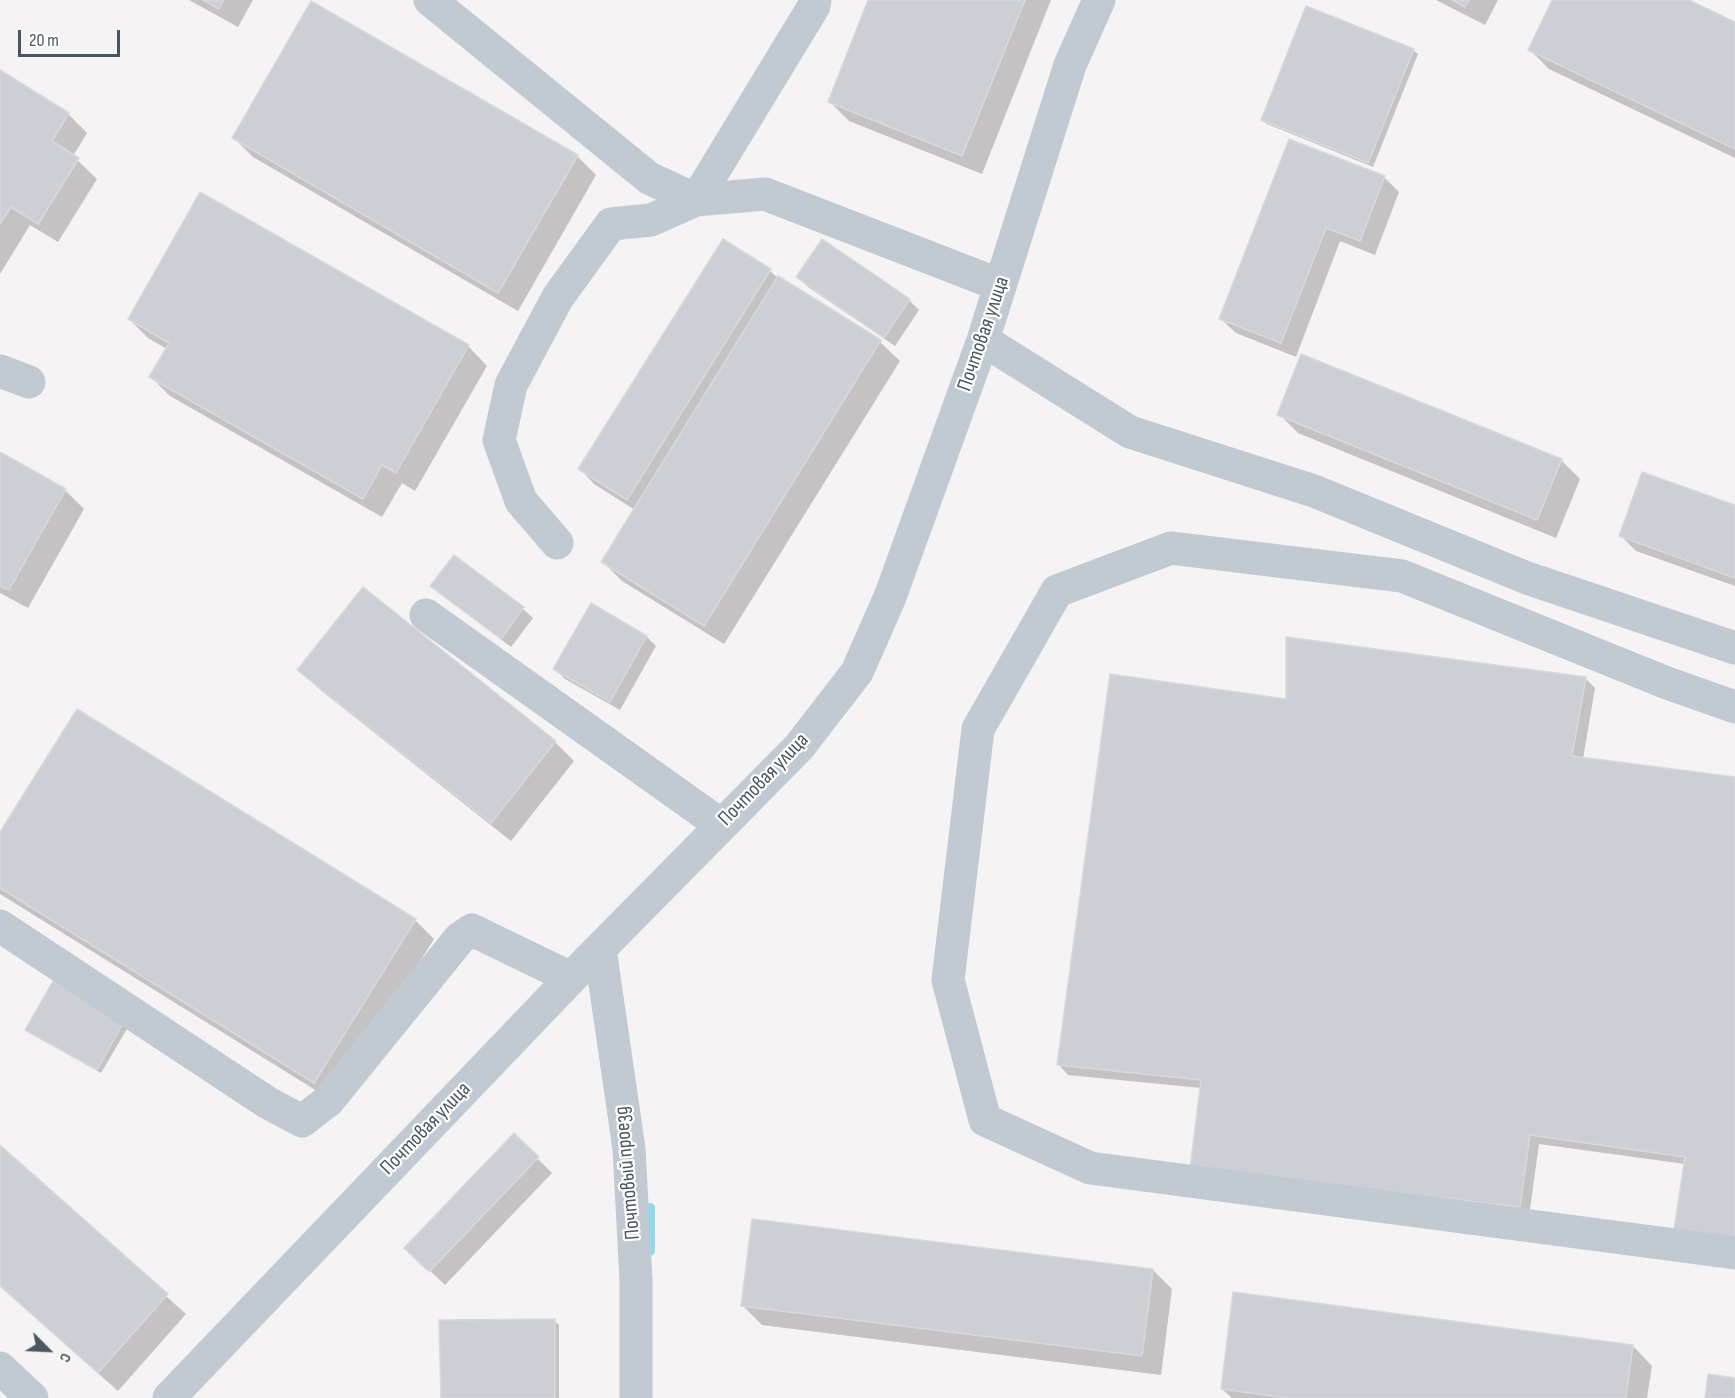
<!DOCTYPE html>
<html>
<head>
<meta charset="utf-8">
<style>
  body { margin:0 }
  #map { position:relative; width:1735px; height:1398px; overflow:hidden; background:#f5f3f3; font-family:"Sofia Sans Condensed",sans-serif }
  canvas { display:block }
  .north { position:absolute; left:18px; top:1320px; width:60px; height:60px; -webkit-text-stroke:4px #fff; paint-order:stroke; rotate:114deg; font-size:16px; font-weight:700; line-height:24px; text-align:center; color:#4a5661 }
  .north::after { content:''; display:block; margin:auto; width:21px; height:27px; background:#4a5661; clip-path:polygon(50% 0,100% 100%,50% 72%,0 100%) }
  .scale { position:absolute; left:18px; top:30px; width:102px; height:27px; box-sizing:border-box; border:3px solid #4a5661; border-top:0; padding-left:8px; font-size:18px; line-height:21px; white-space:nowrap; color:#4a5661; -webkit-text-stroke:4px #fff; paint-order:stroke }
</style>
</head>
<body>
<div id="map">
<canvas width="1735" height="1398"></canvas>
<div class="north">С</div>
<div class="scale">20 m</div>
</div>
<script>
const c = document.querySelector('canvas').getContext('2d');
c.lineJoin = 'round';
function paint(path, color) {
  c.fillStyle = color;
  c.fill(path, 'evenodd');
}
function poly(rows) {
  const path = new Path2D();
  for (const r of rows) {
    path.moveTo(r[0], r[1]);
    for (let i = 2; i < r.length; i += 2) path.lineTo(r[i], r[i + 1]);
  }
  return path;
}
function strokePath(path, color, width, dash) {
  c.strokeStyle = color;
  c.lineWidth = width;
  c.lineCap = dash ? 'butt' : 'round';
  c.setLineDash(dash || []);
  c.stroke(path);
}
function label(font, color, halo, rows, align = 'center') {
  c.font = font + ' "Sofia Sans Condensed",sans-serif';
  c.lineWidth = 4.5;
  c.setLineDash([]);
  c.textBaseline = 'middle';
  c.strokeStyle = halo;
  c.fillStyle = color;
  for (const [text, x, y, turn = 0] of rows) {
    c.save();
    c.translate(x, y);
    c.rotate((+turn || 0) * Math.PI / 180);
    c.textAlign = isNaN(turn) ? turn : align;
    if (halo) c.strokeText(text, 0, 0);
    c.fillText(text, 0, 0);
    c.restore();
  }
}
const shadow = poly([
  [189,0,253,0,238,27],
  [870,0,1051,0,982,174,849,121,829,101],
  [1436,0,1498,0,1485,25],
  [1554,0,1685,0,1735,24,1735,158,1549,69,1530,50],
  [1413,50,1418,54,1373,167,1267,124,1262,120],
  [0,72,68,114,87,133,73,156,97,179,58,242,30,225,0,274],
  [234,138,577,156,596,175,518,311,253,157],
  [1290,141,1385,178,1399,192,1375,255,1340,241,1296,357,1236,333,1221,319],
  [723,241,770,271,778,278,880,342,900,361,724,644,622,581,603,562,635,510,594,484,580,469],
  [823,241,909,300,919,310,895,346,808,287,798,277],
  [129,319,468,346,487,366,415,491,402,483,382,517,170,396,151,377,167,349,148,338],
  [1279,414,1561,460,1580,479,1556,538,1298,433],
  [0,453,65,490,84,509,28,608,0,593],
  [1735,507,1735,586,1636,551,1621,536],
  [454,557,523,609,533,618,511,647,442,595,432,586],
  [591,605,647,637,656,646,620,710,565,679,555,669],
  [1288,639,1586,679,1595,688,1583,759,1735,779,1685,1164,1539,1144,1529,1216,1201,1178,1201,1088,1068,1075,1059,1065,1287,701],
  [299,669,555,742,574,761,511,841,318,688],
  [0,835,415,920,434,939,333,1101,0,894],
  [53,983,128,1027,101,1073,32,1034,27,1030],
  [514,1135,552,1173,445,1285,421,1262],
  [0,1147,186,1314,118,1391,0,1286],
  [1153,1270,1172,1289,1161,1375,762,1325,743,1306],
  [554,1321,559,1325,559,1398,442,1398],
  [1633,1346,1652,1366,1647,1398,1232,1398,1222,1389]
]);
const stream = poly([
  [650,1208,650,1251]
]);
const building = poly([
  [203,0,224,0,219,9,203,0],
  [868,0,1025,0,962,156,828,102,868,0],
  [1452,0,1469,0,1465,7,1452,0],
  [1552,0,1689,0,1735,22,1735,149,1528,50,1552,0],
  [311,1,578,155,498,293,232,138,311,1],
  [1306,6,1414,49,1368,163,1261,120,1306,6],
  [0,70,69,113,52,141,79,158,38,224,11,207,0,224,0,70],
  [1289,139,1385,176,1360,241,1326,228,1281,343,1219,319,1289,139],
  [200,192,469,345,396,473,382,465,363,499,149,377,169,343,128,319,200,192],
  [723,239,771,269,627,500,578,469,723,239],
  [822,239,910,299,884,338,796,277,822,239],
  [778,276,881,340,704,626,601,562,778,276],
  [1301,354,1562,459,1537,520,1277,415,1301,354],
  [0,452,66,489,9,590,0,586,0,452],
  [1642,472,1735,505,1735,578,1619,536,1642,472],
  [454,555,524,607,501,639,430,586,454,555],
  [363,587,556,741,491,823,297,670,363,587],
  [591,603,647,636,610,702,553,669,591,603],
  [1286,637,1586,677,1572,756,1735,777,1735,1240,1674,1230,1685,1157,1530,1135,1520,1207,1190,1169,1201,1080,1057,1065,1110,674,1286,699,1286,637],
  [77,709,416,919,314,1083,0,888,0,832,77,709],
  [53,981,124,1021,97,1070,25,1030,53,981],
  [514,1133,539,1157,429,1272,404,1248,514,1133],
  [0,1145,168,1294,98,1373,0,1286,0,1145],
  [752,1219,1153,1269,1142,1356,741,1306,752,1219],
  [1233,1292,1633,1345,1626,1398,1287,1398,1221,1389,1233,1292],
  [555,1319,555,1398,441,1398,439,1320,555,1319],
  [1708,1374,1735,1378,1735,1398,1705,1398,1708,1374]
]);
const minor = poly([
  [430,0,649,178,696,200,765,194,1000,285],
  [983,340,1130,432,1314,491,1527,578,1735,648],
  [0,371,29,382],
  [557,543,521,501,499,440,511,385,558,297,611,224,651,220,696,200,814,6,815,0],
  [426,615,721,825],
  [1735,707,1667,683,1402,576,1171,548,1057,591,978,729,948,980,985,1120,1090,1168,1735,1253],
  [0,926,268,1103,302,1121,328,1101,460,938,472,930,571,978],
  [600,949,629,1149,636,1280,636,1398],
  [0,1368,32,1398],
  [169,1398,571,978,799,747,857,672,890,597,983,340,1070,65,1099,0]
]);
const streetNames = [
  ["Почтовая улица",984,334,-71],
  ["Почтовая улица",764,780,-46],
  ["Почтовая улица",426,1129,-46],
  ["Почтовый проезд",628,1173,-95]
];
paint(shadow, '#0003');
strokePath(stream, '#90daee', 10);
paint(building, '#cdcfd5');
strokePath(building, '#d7d9de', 1.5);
strokePath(minor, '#c1cad2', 33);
label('21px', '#4a5661', '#fff', streetNames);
</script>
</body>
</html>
